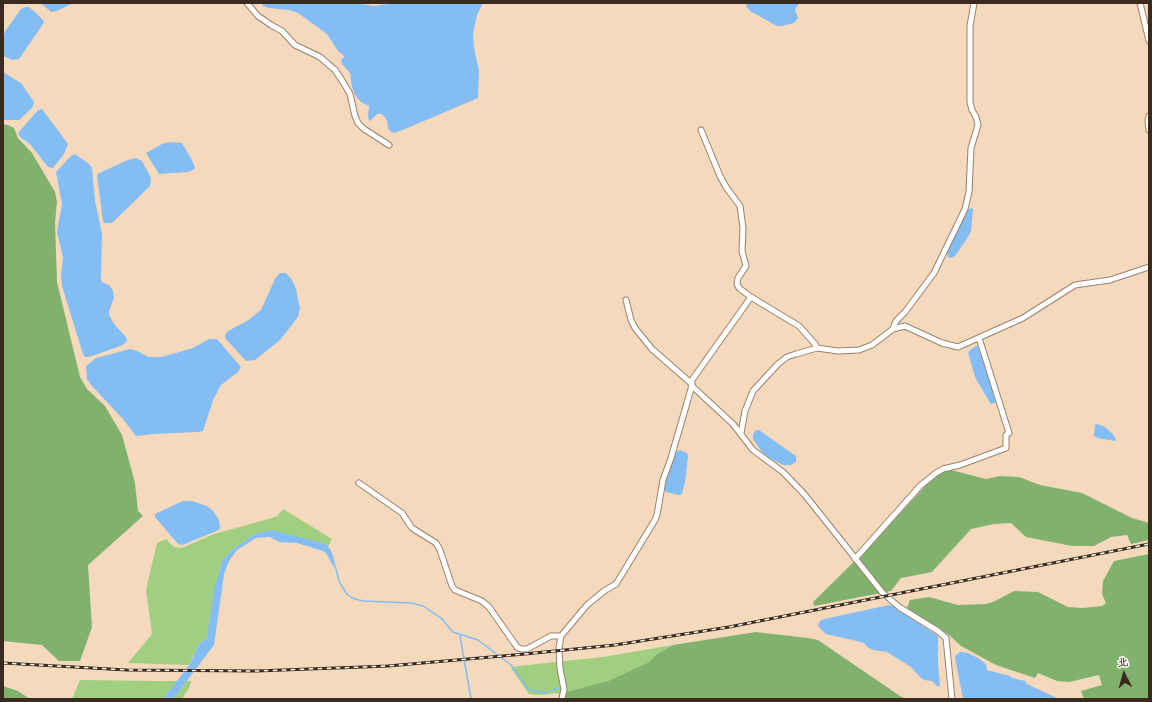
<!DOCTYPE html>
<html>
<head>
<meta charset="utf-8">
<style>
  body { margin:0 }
  #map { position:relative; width:1152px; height:702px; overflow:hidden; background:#f4d9bc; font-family:"Patrick Hand","LXGW WenKai TC",sans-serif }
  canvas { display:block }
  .frame { position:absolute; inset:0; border:4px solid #3b2a1e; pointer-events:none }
  .north { position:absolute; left:1104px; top:654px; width:40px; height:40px; -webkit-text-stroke:3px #fdfcf7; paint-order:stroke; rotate:354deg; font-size:11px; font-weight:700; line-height:16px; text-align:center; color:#3b2a1e }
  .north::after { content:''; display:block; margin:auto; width:14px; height:18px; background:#3b2a1e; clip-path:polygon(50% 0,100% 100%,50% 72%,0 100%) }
</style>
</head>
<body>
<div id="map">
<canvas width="1152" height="702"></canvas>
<div class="frame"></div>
<div class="north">北</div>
</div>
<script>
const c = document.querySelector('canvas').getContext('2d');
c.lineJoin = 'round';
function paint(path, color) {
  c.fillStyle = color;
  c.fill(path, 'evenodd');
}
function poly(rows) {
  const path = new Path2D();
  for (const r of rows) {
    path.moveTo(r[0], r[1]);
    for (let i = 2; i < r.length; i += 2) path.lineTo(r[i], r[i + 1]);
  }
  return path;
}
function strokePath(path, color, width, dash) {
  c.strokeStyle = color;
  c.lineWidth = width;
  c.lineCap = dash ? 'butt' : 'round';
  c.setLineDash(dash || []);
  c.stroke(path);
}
const green = poly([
  [283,509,332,539,328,546,326,544,255,534,246,540,232,550,222,561,214,589,208,635,205,640,199,644,189,665,128,663,152,634,146,590,157,543,166,539,174,547,182,548,214,534,272,518,277,516],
  [673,645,657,654,649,662,608,681,564,698,557,693,541,695,529,694,511,668,518,666,603,657],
  [80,680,158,681,177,681,163,699,72,699],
  [187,681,191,681,189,688,182,699,173,699]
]);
const forest = poly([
  [3,124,8,125,14,128,18,138,32,153,55,192,57,202,55,223,57,282,80,377,87,389,105,406,122,435,135,483,138,511,143,516,88,565,92,627,80,661,59,661,42,645,3,641],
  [945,470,951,470,986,479,1000,476,1019,477,1040,485,1082,493,1132,518,1149,523,1149,540,1131,544,1127,535,1111,537,1094,546,1072,546,1026,537,1011,523,994,524,971,529,932,572,901,578,891,591,814,606,813,602,865,551,932,479],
  [1149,554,1149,699,1084,699,1081,691,1102,685,1099,675,1069,682,1057,681,1038,673,1035,678,996,665,961,646,948,634,907,608,910,600,929,597,958,605,986,604,993,602,1014,591,1038,592,1068,607,1083,608,1102,606,1106,603,1102,594,1103,581,1114,561],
  [756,632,808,638,818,640,900,696,906,699,564,699,567,692,608,681,649,662,657,654,673,645],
  [3,686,18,691,30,699,3,699]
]);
const water = poly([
  [41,3,73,3,57,11,51,12],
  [261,3,357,3,373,6,397,3,483,3,477,15,473,33,474,48,479,71,478,98,405,129,394,133,391,132,388,128,387,120,382,114,377,114,370,121,368,118,369,106,361,102,355,95,352,87,350,73,342,64,341,59,345,57,338,51,327,34,298,13,289,10,269,8,263,6],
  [747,3,799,3,795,10,798,18,794,23,781,26,777,26,750,11,746,6],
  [25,7,29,7,35,12,44,21,43,24,19,59,13,60,3,56,3,36,6,30,21,9],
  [3,72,21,83,34,102,34,104,32,108,19,120,3,120],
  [42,109,68,144,64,154,53,168,48,167,30,144,20,137,18,133,38,110],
  [169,142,182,143,192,160,195,168,193,170,188,172,159,174,146,153,162,144],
  [75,154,89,164,92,168,95,201,102,234,101,279,102,282,110,286,113,291,114,298,109,311,109,315,114,324,126,337,127,341,123,345,89,357,85,357,83,354,62,286,61,276,63,258,57,232,62,204,56,172,71,156],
  [136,158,142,161,151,178,150,186,112,223,104,223,103,221,97,175,99,173,128,160],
  [972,208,973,209,971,231,968,237,955,256,951,258,948,257,947,251,967,210],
  [280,273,286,273,292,280,296,289,300,309,298,317,280,340,255,360,246,361,225,338,225,335,228,331,247,321,261,310,276,277],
  [209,339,217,339,241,367,238,372,221,385,213,400,203,431,197,432,155,434,136,436,123,419,92,386,87,379,86,366,96,358,130,349,137,351,149,357,162,357,193,348],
  [976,346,978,346,996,401,995,403,991,404,989,401,975,377,968,352,970,350],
  [1097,424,1105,427,1109,431,1113,434,1116,440,1115,441,1098,438,1094,436,1095,425],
  [756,430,759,430,796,456,796,462,791,465,783,465,771,459,762,452,753,439,753,434],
  [680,450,687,453,688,457,685,482,682,494,679,495,666,492,664,488,667,474,676,452],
  [183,501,192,501,207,506,213,511,219,520,220,528,219,530,182,545,178,544,155,517,155,514],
  [272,530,326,544,330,549,332,553,335,563,334,567,326,553,323,551,297,543,279,542,270,537,256,538,237,550,229,561,224,574,214,645,173,699,163,699,190,664,199,644,207,638,214,589,222,561,232,550,246,540,255,534],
  [889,605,893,606,938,636,938,664,940,686,937,686,932,681,924,680,920,677,911,667,887,652,873,650,867,647,864,643,857,641,826,634,818,626,820,621,824,619],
  [960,652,968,653,978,658,986,664,987,670,1010,676,1012,678,1025,681,1027,684,1059,699,963,699,955,658,956,655]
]);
const stream = poly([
  [335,565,339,581,346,593,352,598,363,601,411,603,423,606,441,618,453,632,478,640,511,665,528,689,538,692,546,692,562,687],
  [460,636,471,699]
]);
const minor = poly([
  [247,3,258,16,271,25,282,31,295,45,320,57,335,70,343,82,350,94,355,116,358,123,364,129,389,145],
  [1140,3,1149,41],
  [1149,116,1148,121,1149,130],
  [751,297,799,326,815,344,817,348],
  [626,300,631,320,635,328,652,349,692,384],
  [893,329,896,321,905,312,934,273,965,209,969,192,971,148,978,125,976,117,972,110,970,102,970,26,974,3],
  [692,386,733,424,753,450,783,472,805,495,882,592,899,607,938,631,946,638,952,699],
  [741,433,745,411,753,391,778,364,787,357,796,354,817,348,838,351,859,350,872,345,893,329,905,326,942,343,958,347,1023,318,1075,285,1110,280,1149,267],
  [359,483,402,513,412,528,436,543,440,550,452,586,455,590,482,601,489,607,517,647,521,649,527,649,551,636,561,636],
  [855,559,920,486,936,473,943,469,960,465,1006,448,1006,435,1009,433,979,338],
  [562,699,564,689,560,669,559,648,561,636,587,605,604,591,616,584,655,520,657,515,663,480,671,458,691,389,692,380,751,297,739,288,737,284,738,278,746,266,742,251,743,228,740,206,726,187,720,176,701,130]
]);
const rail = poly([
  [3,663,127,670,257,671,388,666,525,654,615,645,729,627,1149,544]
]);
paint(green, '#a0d07f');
paint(forest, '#80b26e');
paint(water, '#84bcf4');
strokePath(stream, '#84bcf4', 1.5);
strokePath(minor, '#98826d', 7);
strokePath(minor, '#fff', 5);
strokePath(rail, '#3b2a1e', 3);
strokePath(rail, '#fdfcf7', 1.5, [4.5]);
</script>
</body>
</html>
